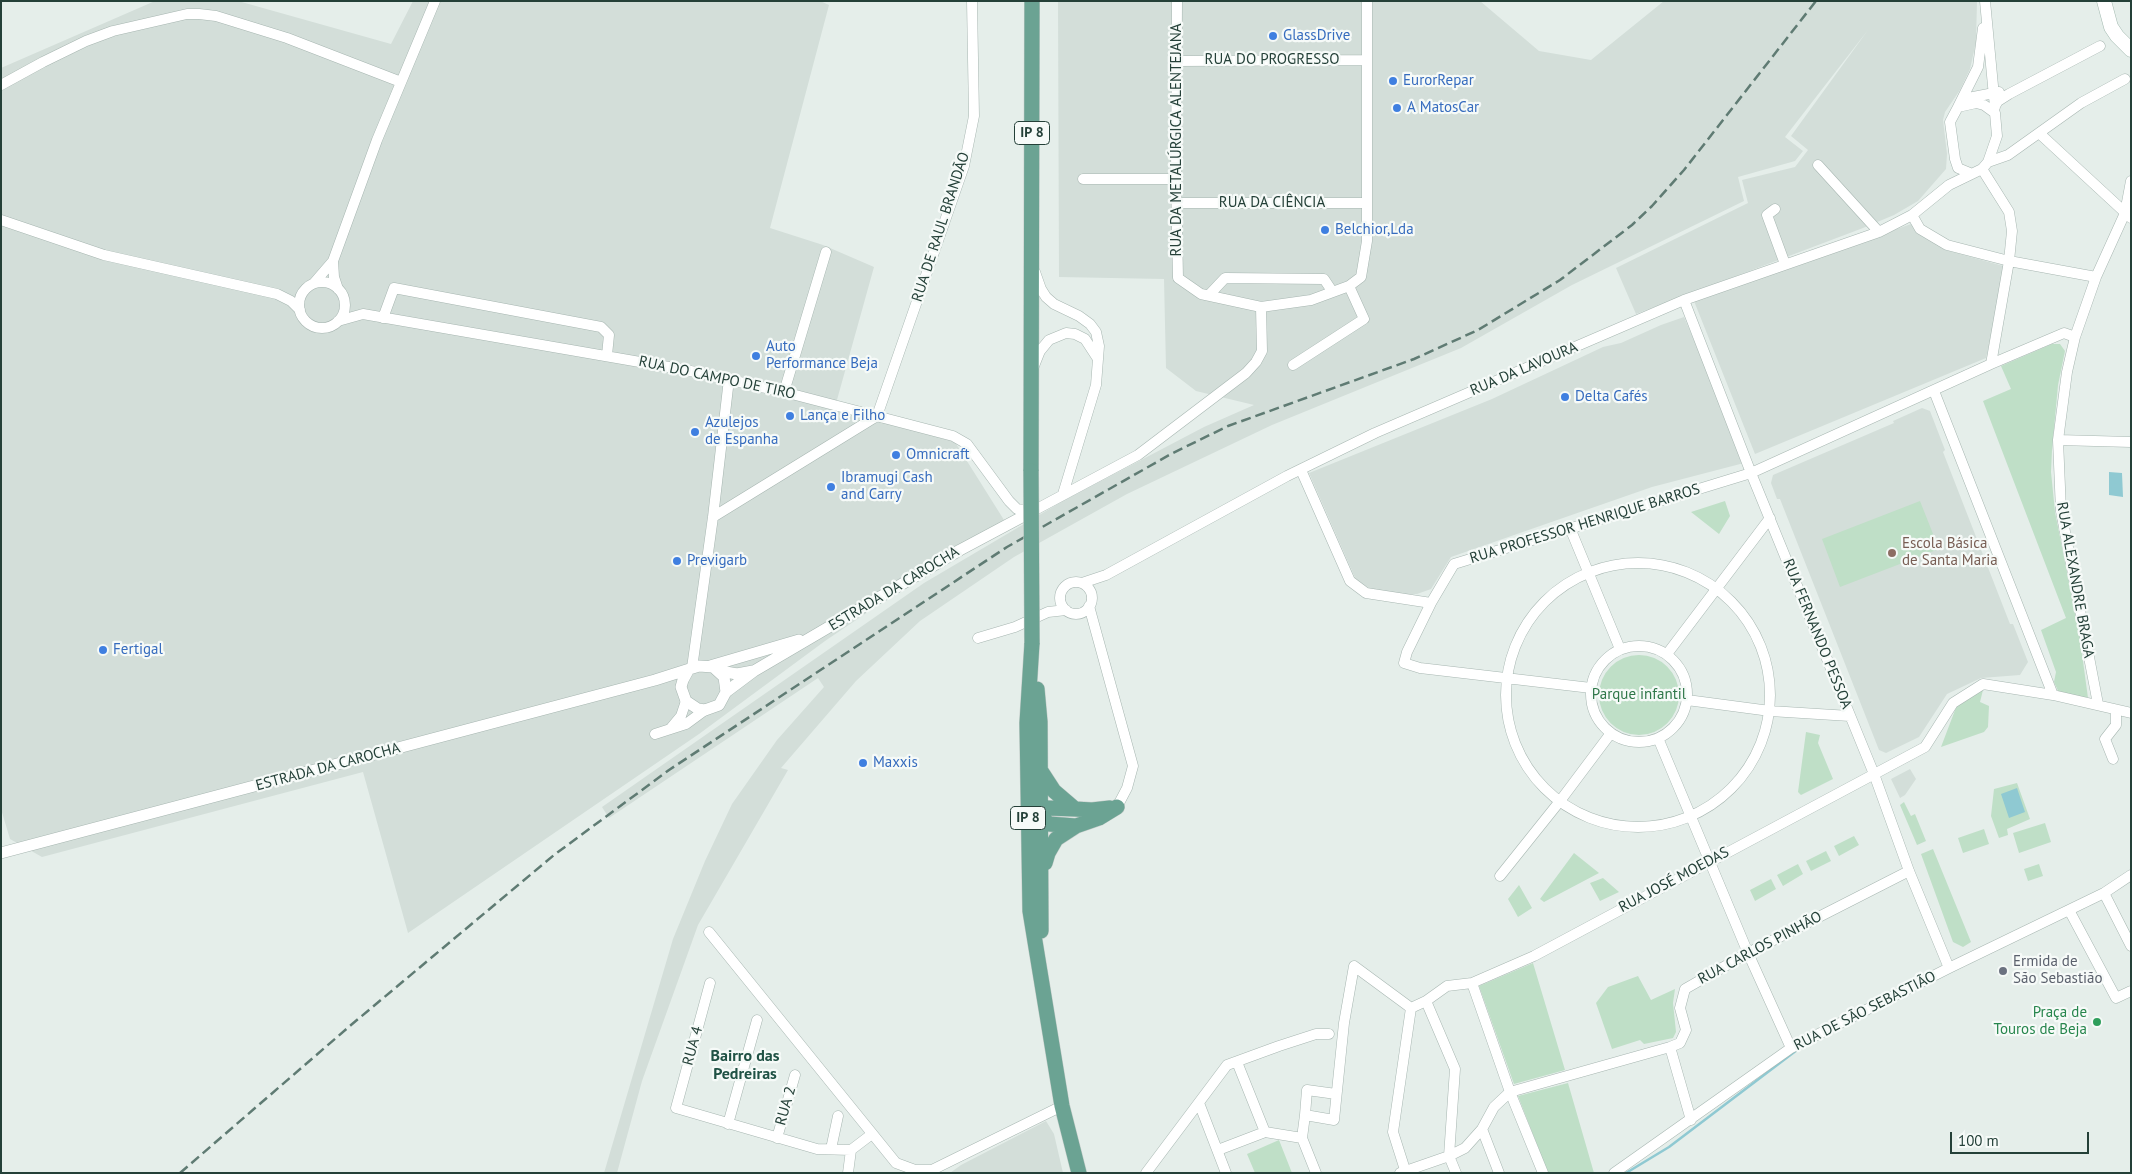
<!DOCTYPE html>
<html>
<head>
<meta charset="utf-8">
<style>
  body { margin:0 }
  #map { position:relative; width:2132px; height:1174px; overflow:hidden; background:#e5eeea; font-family:"PT Sans",sans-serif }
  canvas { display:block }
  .frame { position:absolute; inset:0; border:2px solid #244038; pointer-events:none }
  .scale { position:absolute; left:1950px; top:1132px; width:139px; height:22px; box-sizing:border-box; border:2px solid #244038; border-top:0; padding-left:6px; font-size:15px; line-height:18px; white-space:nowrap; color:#244038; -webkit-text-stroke:4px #f6faf8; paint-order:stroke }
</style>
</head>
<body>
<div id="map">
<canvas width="2132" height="1174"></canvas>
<div class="frame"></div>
<div class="scale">100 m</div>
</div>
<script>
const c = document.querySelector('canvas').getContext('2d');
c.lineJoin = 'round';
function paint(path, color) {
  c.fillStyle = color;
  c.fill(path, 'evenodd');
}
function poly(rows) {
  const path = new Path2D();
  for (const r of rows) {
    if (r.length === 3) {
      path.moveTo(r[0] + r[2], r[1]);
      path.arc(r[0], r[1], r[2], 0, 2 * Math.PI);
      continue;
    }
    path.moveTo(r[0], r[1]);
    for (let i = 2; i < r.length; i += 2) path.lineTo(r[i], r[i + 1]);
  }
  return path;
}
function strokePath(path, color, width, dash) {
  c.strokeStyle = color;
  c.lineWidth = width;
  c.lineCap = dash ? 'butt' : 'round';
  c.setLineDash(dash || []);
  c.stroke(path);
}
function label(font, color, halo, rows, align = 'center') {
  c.font = font + ' "PT Sans",sans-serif';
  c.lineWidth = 4.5;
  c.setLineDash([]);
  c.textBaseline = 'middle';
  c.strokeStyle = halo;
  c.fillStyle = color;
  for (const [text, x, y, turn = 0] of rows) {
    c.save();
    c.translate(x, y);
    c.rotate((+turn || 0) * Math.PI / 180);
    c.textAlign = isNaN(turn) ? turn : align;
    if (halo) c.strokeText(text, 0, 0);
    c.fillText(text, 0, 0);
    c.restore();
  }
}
const built = poly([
  [155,1,238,1,391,44,413,1,820,1,829,5,770,228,823,245,874,267,835,407,955,442,1004,520,825,641,699,734,408,933,363,772,42,857,10,839,1,809,1,68],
  [1058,1,1480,1,1539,51,1591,60,1664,1,1977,1,1976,42,1970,69,1960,90,1945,112,1943,120,1947,154,1946,169,1918,201,1894,215,1863,228,1636,314,1616,268,1748,203,1742,180,1795,167,1808,150,1791,136,1868,30,1785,137,1803,151,1795,161,1738,177,1744,201,1572,285,1461,348,1272,425,1127,494,1014,557,920,621,856,681,781,768,788,770,698,925,642,1081,617,1173,604,1173,673,939,705,861,732,804,777,740,824,687,818,678,609,818,602,807,924,583,1063,501,1204,427,1254,405,1196,391,1166,368,1164,279,1059,277],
  [1911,224,1945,250,2007,267,1986,358,1755,454,1694,301],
  [1684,317,1716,391,1744,463,1652,487,1451,557,1431,589,1417,594,1394,595,1371,589,1356,580,1309,473,1492,399,1603,347,1621,343,1661,325],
  [1922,408,1930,411,1945,450,1943,452,2010,624,2013,624,2028,662,2020,675,1981,678,1947,694,1919,737,1886,753,1879,750,1780,499,1777,499,1771,483,1773,475,1894,423,1893,421],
  [1910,769,1916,779,1905,795,1900,798,1891,779],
  [1046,1121,1054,1134,1063,1173,950,1173,961,1165]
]);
const green = poly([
  [2052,344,2060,344,2065,351,2058,385,2052,450,2051,472,2055,512,2079,632,2088,698,2059,693,2054,682,2056,672,2041,630,2066,618,1983,401,2011,389,2001,366],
  [1725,501,1730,516,1719,534,1691,512],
  [1920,501,1939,549,1840,587,1822,539],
  [1639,695,40],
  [1983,690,1980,702,1989,706,1988,727,1984,732,1941,747,1957,705],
  [1806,732,1820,735,1818,743,1833,779,1801,795,1798,792],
  [2017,783,2030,819,2007,829,2008,835,1999,838,1991,816,1994,789],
  [1904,802,1911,816,1915,814,1926,841,1917,845,1900,805],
  [2045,823,2051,842,2019,853,2013,833],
  [1984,829,1989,844,1963,853,1958,838],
  [1854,836,1859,845,1839,856,1834,846],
  [1933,849,1971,942,1963,947,1953,942,1921,854],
  [1826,851,1831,861,1811,871,1806,861],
  [1574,853,1599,873,1544,902,1540,899],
  [1798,864,1803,874,1783,886,1777,875],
  [2039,864,2043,876,2028,881,2024,869],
  [1603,878,1619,892,1600,901,1590,883],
  [1771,879,1776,889,1755,901,1750,890],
  [1519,885,1532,908,1518,917,1508,899],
  [1533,963,1565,1070,1514,1084,1479,986],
  [1638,976,1651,1000,1675,989,1673,1003,1676,1032,1673,1038,1644,1044,1640,1040,1612,1049,1596,1003,1608,987],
  [1568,1083,1594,1173,1548,1173,1518,1096],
  [1279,1140,1292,1173,1255,1173,1247,1154]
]);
const water = poly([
  [2109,472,2122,473,2123,497,2109,495],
  [2017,788,2025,812,2009,818,2001,794]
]);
const stream = poly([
  [1626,1173,1669,1147,1797,1050]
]);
const minor = poly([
  [1177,1,1176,179,1178,278,1201,294,1261,307,1311,300,1349,286,1361,277,1367,241,1367,1],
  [1985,1,1995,107],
  [1177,61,1367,60],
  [1,85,43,62,86,41,113,31,187,14,199,14,216,16,287,38,401,82],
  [1963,99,1999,92],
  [1995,106,1998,101,2009,94,2100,46],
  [1958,107,1978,67,1983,28],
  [2039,133,2131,218],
  [1988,162,2008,155,2081,103,2125,79],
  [1818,165,1879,232],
  [1982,169,2009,212,2012,231,2009,261,1991,364],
  [1083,179,1176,179],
  [1177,203,1367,203],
  [1775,209,1767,215,1785,264],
  [1912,215,1920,229,1947,245,2009,261,2096,277],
  [1,220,104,255,277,294,291,301,300,310],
  [333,261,334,277,338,289],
  [1035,272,1041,289,1046,297,1054,304,1079,316,1090,324,1096,332,1099,346,1096,385,1063,494],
  [322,305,23],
  [314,283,333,261,377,140,435,1],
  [1209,295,1225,278,1324,279,1332,291],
  [1684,300,1751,473,1874,774,1909,871,1949,968],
  [383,318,394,288,601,327,609,335,607,355],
  [338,321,363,314,686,370,784,392,953,436,967,444,1009,501,1017,509,1026,511,1035,510,1138,455,1246,373,1256,362,1262,351,1261,307],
  [1293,365,1364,319,1349,286],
  [1034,366,1040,351,1049,340,1066,333,1075,334,1085,339,1098,359],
  [1934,391,2053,695],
  [784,392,826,252],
  [877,416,964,166,974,116,972,1],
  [2058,440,2131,442],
  [1301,470,1350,581,1366,593,1431,603],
  [713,517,877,416],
  [1570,528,1620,649],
  [1638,695,132],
  [1076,598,16],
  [1082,583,1106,575,1287,476,1375,433,1684,300,1879,232,1912,215,1949,185,1982,169,1988,162,1997,136,1995,113,1984,105,1976,103,1958,107,1950,122,1955,159,1958,168,1970,173],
  [1089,606,1133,766,1127,788,1117,807],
  [978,638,1015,627,1048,612,1066,610],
  [1639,694,48],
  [1667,654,1770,518],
  [692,668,713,517,729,379],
  [1591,688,1420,668,1404,663,1407,652,1431,603,1454,564,1751,473,1991,364,2064,333,2075,337],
  [1687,700,1770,711,1850,716],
  [2098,704,2061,511,2058,440,2067,372,2075,337,2096,277,2125,213,2131,181],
  [671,728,681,716,686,701],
  [655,734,686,724,705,710],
  [1658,738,1748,953,1791,1048],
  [2113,759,2105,739,2116,725,2116,710],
  [1500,876,1560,801,1611,733],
  [2104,893,2131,946],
  [2069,910,2116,998,2131,991],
  [709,932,896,1163,915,1170,932,1170,1062,1106],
  [710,983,676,1108,817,1149,851,1150,872,1134],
  [1472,983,1510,1092,1543,1173],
  [1426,1001,1455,1069,1449,1156,1456,1173],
  [1411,1008,1426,1001,1447,986,1472,983,1534,956,1925,747,1953,703,1983,684,2053,695,2131,713],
  [1670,1047,1691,1120],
  [1237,1062,1265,1132],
  [1199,1103,1226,1173],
  [1305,1115,1307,1090,1336,1094],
  [728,1124,757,1020],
  [1482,1129,1499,1173],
  [777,1138,795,1075],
  [831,1149,838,1116],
  [1218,1150,1265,1132,1302,1138],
  [848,1173,851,1150],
  [1146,1173,1227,1065,1279,1046,1316,1034,1329,1034],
  [1316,1173,1302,1138,1305,1115,1334,1120,1344,1023,1354,966,1411,1008],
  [1400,1173,1449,1156,1465,1148,1482,1129,1494,1107,1510,1092,1670,1047,1680,1043,1686,1030,1680,1008,1685,989,1748,953,1909,871],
  [1406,1173,1393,1132,1411,1008],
  [1614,1173,1791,1048,1949,968,2104,893,2131,875]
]);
const tertiary = poly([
  [710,666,799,640],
  [720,671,737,674,753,671],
  [726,692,754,671,960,550,1035,510],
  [1,853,655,680,699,666,713,667,724,677,726,692,719,705,705,710,698,709,686,701,681,687,683,680,689,669]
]);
const secondary = poly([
  [2104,1,2111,27,2117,36,2131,50]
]);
const primary = poly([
  [1031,471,1032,1],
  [1032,643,1027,723,1030,911,1062,1106,1079,1173],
  [1037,689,1040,722,1041,931],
  [1041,771,1054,791,1075,809,1092,810,1110,808],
  [1036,813,1049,824,1076,826],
  [1036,819,1048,808,1075,809],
  [1045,863,1048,853,1056,839,1076,826,1099,818,1117,807]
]);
const rail = poly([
  [180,1173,351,1025,554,855,669,770,1007,547,1171,454,1228,426,1414,359,1478,330,1560,280,1632,225,1652,206,1684,170,1816,1]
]);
const primaryBridge = poly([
  [1031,471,1032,643]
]);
const markers = [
  [1273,36,5,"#3f7fe0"],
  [1393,81,5,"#3f7fe0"],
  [1397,108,5,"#3f7fe0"],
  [1325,230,5,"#3f7fe0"],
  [756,356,5,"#3f7fe0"],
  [1565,397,5,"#3f7fe0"],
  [790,416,5,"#3f7fe0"],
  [695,432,5,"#3f7fe0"],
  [896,455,5,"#3f7fe0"],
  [831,487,5,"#3f7fe0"],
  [1892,553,5,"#8d6e63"],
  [677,561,5,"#3f7fe0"],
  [103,650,5,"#3f7fe0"],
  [863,763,5,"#3f7fe0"],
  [2003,971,5,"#6b7280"],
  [2097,1022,5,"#2e9e5b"]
];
const shields = [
  [1032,133,35],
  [1028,818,35]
];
const shieldNames = [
  ["IP 8",1032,133],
  ["IP 8",1028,818]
];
const shopNames = [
  ["GlassDrive",1283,36],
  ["EurorRepar",1403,81],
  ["A MatosCar",1407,108],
  ["Belchior,Lda",1335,230],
  ["Auto",766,347],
  ["Performance Beja",766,364],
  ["Delta Cafés",1575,397],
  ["Lança e Filho",800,416],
  ["Azulejos",705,423],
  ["de Espanha",705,440],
  ["Omnicraft",906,455],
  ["Ibramugi Cash",841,478],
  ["and Carry",841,495],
  ["Previgarb",687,561],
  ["Fertigal",113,650],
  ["Maxxis",873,763]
];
const streetNames = [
  ["RUA DO PROGRESSO",1272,60],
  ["RUA DA METALÚRGICA ALENTEJANA",1177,140,-90],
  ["RUA DA CIÊNCIA",1272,203],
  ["RUA DE RAUL BRANDÃO",941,227,-72],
  ["RUA DA LAVOURA",1524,369,-23],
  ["RUA DO CAMPO DE TIRO",717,378,12],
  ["RUA PROFESSOR HENRIQUE BARROS",1585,524,-17],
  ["RUA ALEXANDRE BRAGA",2075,580,80],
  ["ESTRADA DA CAROCHA",894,589,-31],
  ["RUA FERNANDO PESSOA",1817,634,68],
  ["ESTRADA DA CAROCHA",328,767,-15],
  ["RUA JOSÉ MOEDAS",1674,880,-28],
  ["RUA CARLOS PINHÃO",1760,948,-28],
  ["RUA DE SÃO SEBASTIÃO",1865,1011,-27],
  ["RUA 4",693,1046,-75],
  ["RUA 2",786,1106,-74]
];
const educationNames = [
  ["Escola Básica",1902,544],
  ["de Santa Maria",1902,561]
];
const parkNames = [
  ["Parque infantil",1639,695]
];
const worshipNames = [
  ["Ermida de",2013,962],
  ["São Sebastião",2013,979]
];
const leisureNames = [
  ["Praça de",2087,1013],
  ["Touros de Beja",2087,1030]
];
const neighbourhoodNames = [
  ["Bairro das",745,1056],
  ["Pedreiras",745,1074]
];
paint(built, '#d3ded9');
paint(green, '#bfdfc7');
paint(water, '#8fc9d2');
strokePath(stream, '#8fc9d2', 2.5);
strokePath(minor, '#a7b6b1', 11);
strokePath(tertiary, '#a7b6b1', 12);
strokePath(secondary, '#a4bab1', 15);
strokePath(primary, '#c2cac7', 16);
strokePath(minor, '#fff', 10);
strokePath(tertiary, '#fff', 11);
strokePath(secondary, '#fff', 14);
strokePath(primary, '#6ba393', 15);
strokePath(rail, '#5f7b73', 2.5, [10, 5]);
strokePath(primaryBridge, '#c2cac7', 16, []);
strokePath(primaryBridge, '#6ba393', 15);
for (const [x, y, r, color] of markers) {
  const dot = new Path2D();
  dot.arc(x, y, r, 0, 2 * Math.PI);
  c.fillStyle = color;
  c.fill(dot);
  strokePath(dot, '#f6faf8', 2);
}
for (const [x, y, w] of shields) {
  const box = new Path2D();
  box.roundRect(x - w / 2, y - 11.5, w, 23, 4);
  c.fillStyle = '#f6faf8';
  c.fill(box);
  strokePath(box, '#244038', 1);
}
label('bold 14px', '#244038', null, shieldNames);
label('15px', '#366cbe', '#f6faf8', shopNames, 'left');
label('15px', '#244038', '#f6faf8', streetNames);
label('15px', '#785e54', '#f6faf8', educationNames, 'left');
label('15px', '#2f7749', '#f6faf8', parkNames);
label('15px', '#5b616d', '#f6faf8', worshipNames, 'left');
label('15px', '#27864d', '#f6faf8', leisureNames, 'right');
label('bold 16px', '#205245', '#f6faf8', neighbourhoodNames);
</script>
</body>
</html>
